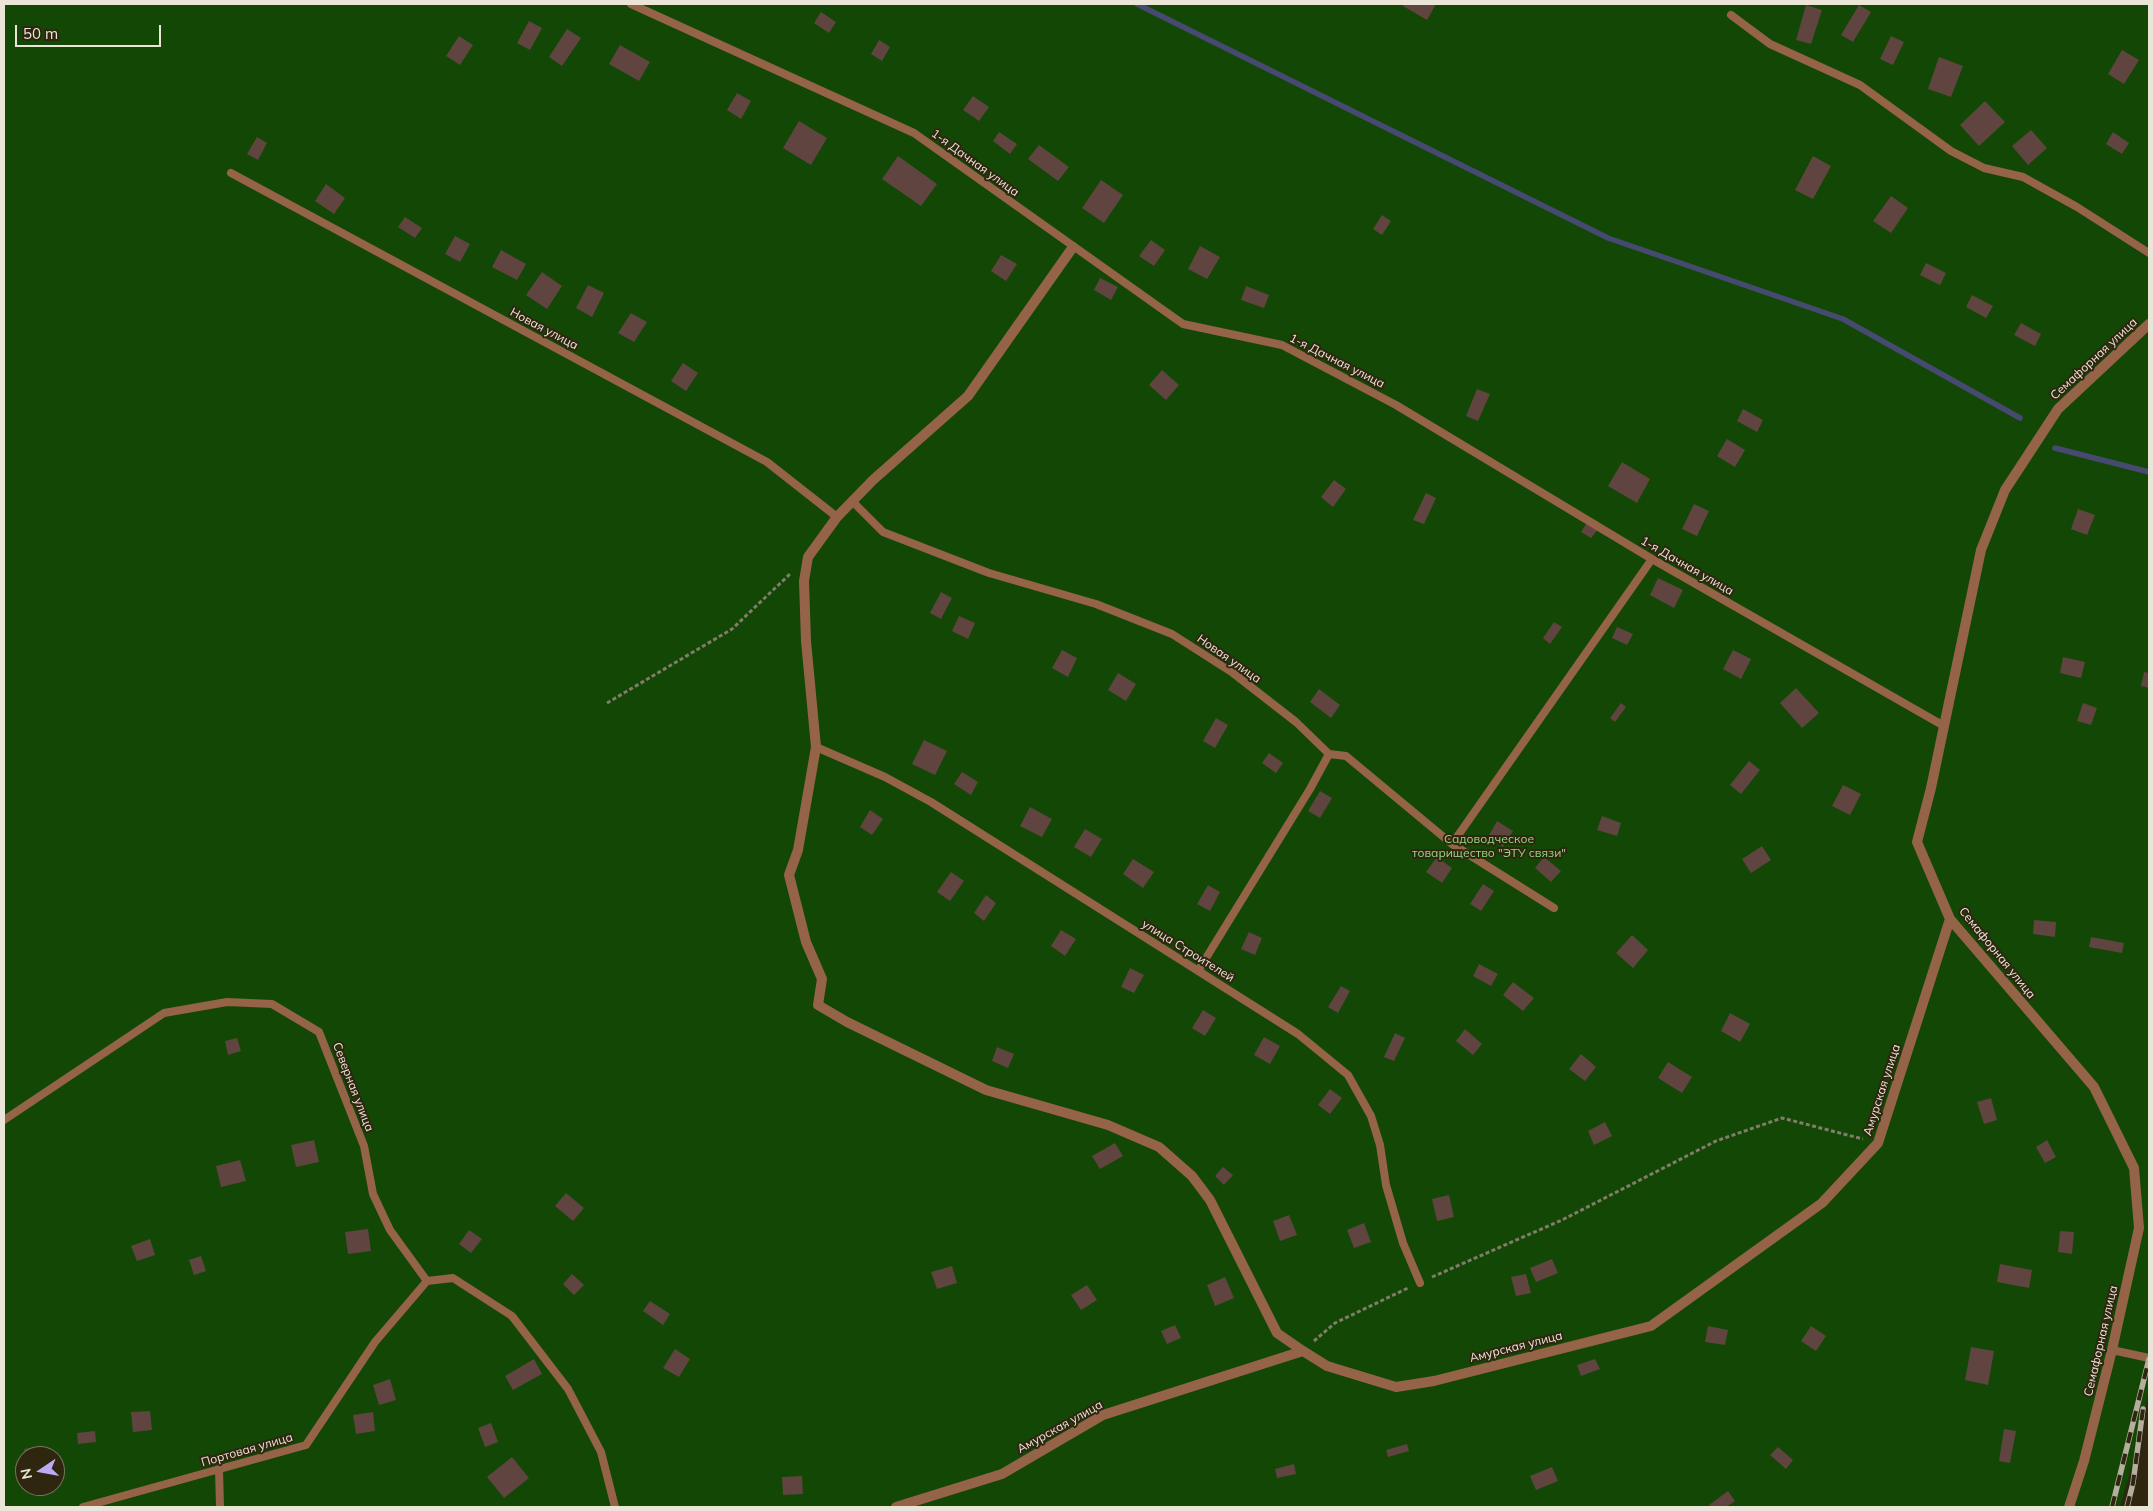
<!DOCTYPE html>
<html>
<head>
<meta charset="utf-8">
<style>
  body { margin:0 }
  #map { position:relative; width:2153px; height:1511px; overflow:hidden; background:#2f2610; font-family:Mulish,sans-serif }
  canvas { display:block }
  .frame { position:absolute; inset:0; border:5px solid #ebe5d8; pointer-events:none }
  .north { position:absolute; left:15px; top:1446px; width:50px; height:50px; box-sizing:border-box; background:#2f2610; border:1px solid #7a7260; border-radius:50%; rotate:258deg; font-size:14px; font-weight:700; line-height:20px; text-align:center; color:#ebe5d8 }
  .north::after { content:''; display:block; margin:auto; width:18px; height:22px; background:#bbaaf6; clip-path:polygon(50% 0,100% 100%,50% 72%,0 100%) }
  .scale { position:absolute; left:15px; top:25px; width:146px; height:22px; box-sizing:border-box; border:2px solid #ebe5d8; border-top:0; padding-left:6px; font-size:15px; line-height:18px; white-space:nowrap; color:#ebe5d8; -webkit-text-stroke:4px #2f2610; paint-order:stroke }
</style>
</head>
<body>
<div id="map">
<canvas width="2153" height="1511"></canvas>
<div class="frame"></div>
<div class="north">N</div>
<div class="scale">50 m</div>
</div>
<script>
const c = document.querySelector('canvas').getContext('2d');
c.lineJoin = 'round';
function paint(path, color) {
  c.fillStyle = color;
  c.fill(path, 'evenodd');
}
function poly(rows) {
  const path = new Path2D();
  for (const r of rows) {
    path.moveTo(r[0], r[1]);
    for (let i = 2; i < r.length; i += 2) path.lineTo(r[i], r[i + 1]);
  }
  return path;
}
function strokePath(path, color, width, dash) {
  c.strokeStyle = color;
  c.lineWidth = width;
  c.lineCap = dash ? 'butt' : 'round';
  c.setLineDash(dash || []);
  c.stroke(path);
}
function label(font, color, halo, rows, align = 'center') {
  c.font = font + ' Mulish,sans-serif';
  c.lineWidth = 4;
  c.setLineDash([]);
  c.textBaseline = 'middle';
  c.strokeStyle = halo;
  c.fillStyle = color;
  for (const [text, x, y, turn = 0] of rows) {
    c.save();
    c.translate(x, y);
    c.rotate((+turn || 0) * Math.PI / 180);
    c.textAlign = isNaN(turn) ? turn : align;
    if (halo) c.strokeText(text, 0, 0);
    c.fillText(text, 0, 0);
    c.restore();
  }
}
const green = poly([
  [4,4,2149,4,2149,1391,2136,1452,2120,1507,4,1507],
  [25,1456,55,1456,55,1486,25,1486]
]);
const stream = poly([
  [1137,4,1608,238,1843,319,2020,418],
  [2055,448,2149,472]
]);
const building = poly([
  [1404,4,1436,4,1427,20,1403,6],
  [1806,5,1822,10,1811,44,1796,40],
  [1859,5,1871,12,1853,42,1841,35],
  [821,12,836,22,829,33,814,23],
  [529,21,542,28,530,50,517,43],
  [567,29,581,38,562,66,549,57],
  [459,36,473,45,460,65,446,56],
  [1891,36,1904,42,1893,65,1880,59],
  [879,40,890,47,882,61,871,54],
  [620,45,650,62,639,81,609,64],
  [2122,50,2139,60,2124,84,2108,74],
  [1939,57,1963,66,1951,97,1928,89],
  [737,93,751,101,741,119,727,110],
  [973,96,989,107,979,121,963,110],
  [1985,101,2005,122,1979,146,1960,125],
  [799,121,827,138,811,165,783,148],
  [2031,130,2047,148,2028,165,2012,146],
  [999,132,1017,144,1010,154,993,141],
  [2113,132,2129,143,2122,154,2106,144],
  [257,137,267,143,258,160,247,154],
  [1039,145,1069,167,1058,181,1028,159],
  [898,156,937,184,921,206,882,179],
  [1813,156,1831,166,1813,199,1795,190],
  [1101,180,1123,195,1104,223,1082,208],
  [326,184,345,198,334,214,315,201],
  [1891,196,1908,208,1891,233,1873,221],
  [1382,215,1391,221,1382,235,1373,229],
  [405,217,422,228,415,238,398,227],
  [455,236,470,244,460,262,445,254],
  [1151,240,1165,250,1154,266,1139,256],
  [1200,246,1220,257,1207,279,1188,269],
  [501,250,526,264,517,280,492,267],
  [1001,255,1017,264,1006,281,991,271],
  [1926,263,1946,273,1940,285,1920,275],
  [542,272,562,286,547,309,526,295],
  [1100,278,1118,287,1111,300,1094,290],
  [588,285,604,293,592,317,576,308],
  [1246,286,1269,295,1264,308,1241,300],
  [1972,295,1993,306,1986,318,1966,307],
  [631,313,647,322,634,342,618,333],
  [2021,323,2041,334,2035,346,2014,335],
  [683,363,698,373,686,391,671,381],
  [1162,370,1179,385,1166,400,1149,385],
  [1477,389,1490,394,1478,421,1466,416],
  [1743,409,1763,420,1757,432,1737,421],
  [1727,439,1745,450,1735,467,1717,456],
  [1622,462,1650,479,1637,503,1608,486],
  [1334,480,1346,489,1333,507,1321,497],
  [1426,493,1436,498,1424,524,1413,520],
  [1694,504,1709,511,1697,536,1682,529],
  [2078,509,2095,515,2087,535,2071,529],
  [1588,521,1599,528,1591,538,1581,532],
  [1658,578,1683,590,1674,608,1650,595],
  [941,592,952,598,941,619,930,613],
  [959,616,975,623,968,639,952,631],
  [1554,622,1562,627,1550,644,1543,638],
  [1617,627,1633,634,1627,645,1612,638],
  [1062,650,1077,658,1068,677,1052,668],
  [1733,650,1751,659,1741,679,1723,669],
  [2063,657,2085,662,2081,678,2060,673],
  [2144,672,2149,673,2149,688,2141,686],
  [1118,673,1136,684,1126,701,1108,690],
  [1796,688,1819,713,1802,728,1780,703],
  [1319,689,1340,705,1331,718,1310,702],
  [1621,703,1626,707,1615,722,1610,718],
  [2083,703,2097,708,2091,725,2077,721],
  [1216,718,1228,725,1215,748,1203,741],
  [924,740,947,751,935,775,912,764],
  [1269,753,1283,763,1276,773,1262,763],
  [1749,761,1760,770,1741,794,1730,785],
  [962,772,978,782,971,795,954,784],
  [1843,785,1861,794,1850,815,1832,806],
  [1320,791,1332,798,1320,818,1308,811],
  [1030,807,1052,819,1042,837,1020,826],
  [870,810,883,819,872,835,860,827],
  [1602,816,1621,823,1617,836,1597,830],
  [1497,821,1513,831,1503,847,1488,837],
  [1085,829,1102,839,1091,857,1074,847],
  [1762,846,1771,860,1751,873,1742,859],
  [1437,857,1452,868,1442,883,1426,872],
  [1544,857,1561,871,1551,882,1535,868],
  [1133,859,1154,872,1143,888,1123,874],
  [951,872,964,881,950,901,937,892],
  [1483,884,1494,891,1481,911,1470,904],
  [1208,885,1220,892,1210,911,1197,904],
  [986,895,996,903,984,921,974,913],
  [2034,920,2056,922,2055,937,2033,934],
  [1061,930,1076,939,1065,956,1051,946],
  [1249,932,1262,938,1255,955,1241,949],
  [1632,935,1648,950,1633,968,1616,953],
  [2091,937,2124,943,2122,953,2089,947],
  [1479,964,1498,974,1491,986,1473,976],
  [1130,968,1144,975,1134,993,1121,987],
  [1513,982,1534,998,1523,1011,1503,995],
  [1341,986,1350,991,1338,1013,1328,1007],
  [1203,1010,1216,1018,1205,1036,1192,1028],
  [1730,1013,1750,1024,1740,1042,1721,1031],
  [1465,1029,1482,1044,1473,1055,1456,1041],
  [1395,1033,1405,1038,1394,1061,1384,1057],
  [1264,1037,1280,1046,1270,1064,1254,1055],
  [237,1038,241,1051,228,1055,225,1041],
  [997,1047,1014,1054,1008,1068,992,1061],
  [1581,1054,1596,1067,1585,1081,1569,1069],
  [1668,1062,1692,1077,1682,1093,1658,1078],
  [1330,1089,1342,1098,1330,1114,1318,1105],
  [1991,1098,1997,1120,1984,1124,1977,1102],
  [1605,1122,1612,1136,1594,1145,1588,1131],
  [314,1140,319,1162,296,1167,291,1145],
  [2047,1140,2056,1157,2045,1163,2036,1147],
  [1115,1143,1123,1156,1100,1169,1092,1156],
  [240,1160,246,1181,221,1187,216,1166],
  [1223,1167,1233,1175,1224,1185,1215,1176],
  [566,1193,584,1208,573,1221,555,1206],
  [1449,1195,1454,1217,1437,1221,1432,1199],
  [1289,1215,1297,1235,1280,1241,1273,1221],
  [1364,1223,1371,1242,1354,1248,1347,1230],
  [368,1229,371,1251,348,1254,345,1232],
  [469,1230,482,1239,471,1253,459,1244],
  [2060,1231,2074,1232,2072,1254,2058,1252],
  [150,1239,155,1255,137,1261,131,1246],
  [201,1256,206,1271,194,1275,189,1260],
  [1552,1259,1558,1273,1536,1282,1530,1268],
  [2000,1264,2032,1270,2029,1288,1997,1282],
  [952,1266,957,1283,937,1289,931,1272],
  [572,1274,584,1285,574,1295,563,1284],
  [1526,1274,1531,1293,1516,1296,1511,1277],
  [1225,1277,1234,1298,1215,1306,1207,1285],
  [1087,1285,1097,1300,1081,1310,1071,1295],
  [650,1301,670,1314,663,1325,643,1311],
  [1175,1325,1181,1338,1167,1344,1161,1331],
  [1708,1326,1728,1330,1725,1345,1705,1342],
  [1811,1326,1826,1336,1816,1351,1801,1341],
  [1971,1347,1994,1351,1988,1385,1965,1380],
  [675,1349,690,1359,679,1377,663,1368],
  [534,1359,542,1374,513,1390,505,1376],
  [1595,1359,1600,1369,1581,1376,1577,1365],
  [390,1379,396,1400,379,1405,373,1385],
  [150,1411,152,1430,133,1432,131,1412],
  [373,1412,375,1431,356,1434,353,1415],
  [491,1423,498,1442,485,1447,478,1428],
  [2004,1429,2016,1431,2010,1463,1999,1461],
  [95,1431,96,1442,78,1444,77,1433],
  [1407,1444,1409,1451,1388,1457,1386,1450],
  [41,1446,43,1456,25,1456,24,1449],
  [1778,1447,1793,1460,1786,1469,1770,1455],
  [512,1457,529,1478,504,1498,487,1477],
  [1294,1464,1296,1474,1277,1478,1275,1469],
  [1552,1467,1558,1481,1536,1490,1530,1476],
  [802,1476,803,1494,783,1495,782,1477],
  [1728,1491,1735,1501,1726,1507,1710,1507,1709,1505]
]);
const path = poly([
  [607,703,732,629,791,573],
  [1432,1277,1562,1220,1716,1141,1782,1118,1863,1139],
  [1314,1341,1335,1323,1408,1288]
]);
const lane = poly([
  [631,4,914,133,1183,324,1282,345,1396,405,1652,559,1944,726],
  [1731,15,1770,44,1860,85,1951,151,1984,168,2023,177,2077,207,2149,253],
  [231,173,767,462,837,517],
  [852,501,883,532,989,573,1096,604,1172,634,1233,673,1296,722,1329,754,1346,756,1452,844,1554,908],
  [816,747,885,777,931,802,1298,1034,1348,1075,1371,1116,1380,1145,1386,1185,1403,1243,1420,1283],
  [1452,844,1652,559],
  [1198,971,1310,789,1329,754],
  [4,1120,164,1013,227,1002,272,1004,319,1032,364,1146,373,1194,390,1230,427,1281],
  [427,1281,453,1278,512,1316,568,1389,601,1452,615,1507],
  [2112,1350,2149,1358],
  [219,1469,220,1507],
  [83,1507,306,1445,375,1342,427,1281]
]);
const street = poly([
  [1073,247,968,396,873,480,837,517,808,557,804,581,806,641,816,747,798,850,789,875,806,942,822,979,818,1005,847,1022,986,1090,1108,1125,1159,1147,1192,1176,1210,1200,1277,1333,1303,1351],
  [896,1507,1002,1474,1103,1415,1303,1351,1327,1366,1396,1387,1434,1381,1651,1326,1822,1203,1878,1143,1950,919],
  [2069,1507,2084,1461,2112,1350,2139,1228,2134,1168,2094,1087,1950,919,1917,842,1931,788,1981,550,2005,490,2058,409,2149,324]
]);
const rail = poly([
  [2112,1507,2149,1359],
  [2127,1507,2133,1483,2143,1409]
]);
const streetNames = [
  ["1-я Дачная улица",975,163,36],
  ["Новая улица",544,329,28],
  ["Семафорная улица",2094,359,-43],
  ["1-я Дачная улица",1337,361,27],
  ["1-я Дачная улица",1687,566,30],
  ["Новая улица",1229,659,35],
  ["улица Строителей",1188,951,32],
  ["Семафорная улица",1997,953,51],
  ["Северная улица",353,1087,69],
  ["Амурская улица",1882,1090,-72],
  ["Семафорная улица",2101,1341,-77],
  ["Амурская улица",1516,1347,-14],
  ["Амурская улица",1060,1427,-29],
  ["Портовая улица",247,1450,-16]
];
const parkNames = [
  ["Садоводческое",1489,839],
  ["товарищество \"ЭТУ связи\"",1489,853]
];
paint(green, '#134705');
strokePath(stream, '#464a70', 5.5);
paint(building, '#5f4440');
strokePath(path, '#837c6a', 3, [4, 2.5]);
strokePath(lane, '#956347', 8);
strokePath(street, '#956347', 10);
strokePath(rail, '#b5ae9e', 5.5);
strokePath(rail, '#2f2610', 4, [11]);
label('12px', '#ebe5d8', '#2f2610', streetNames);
label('12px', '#91db82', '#2f2610', parkNames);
</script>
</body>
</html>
